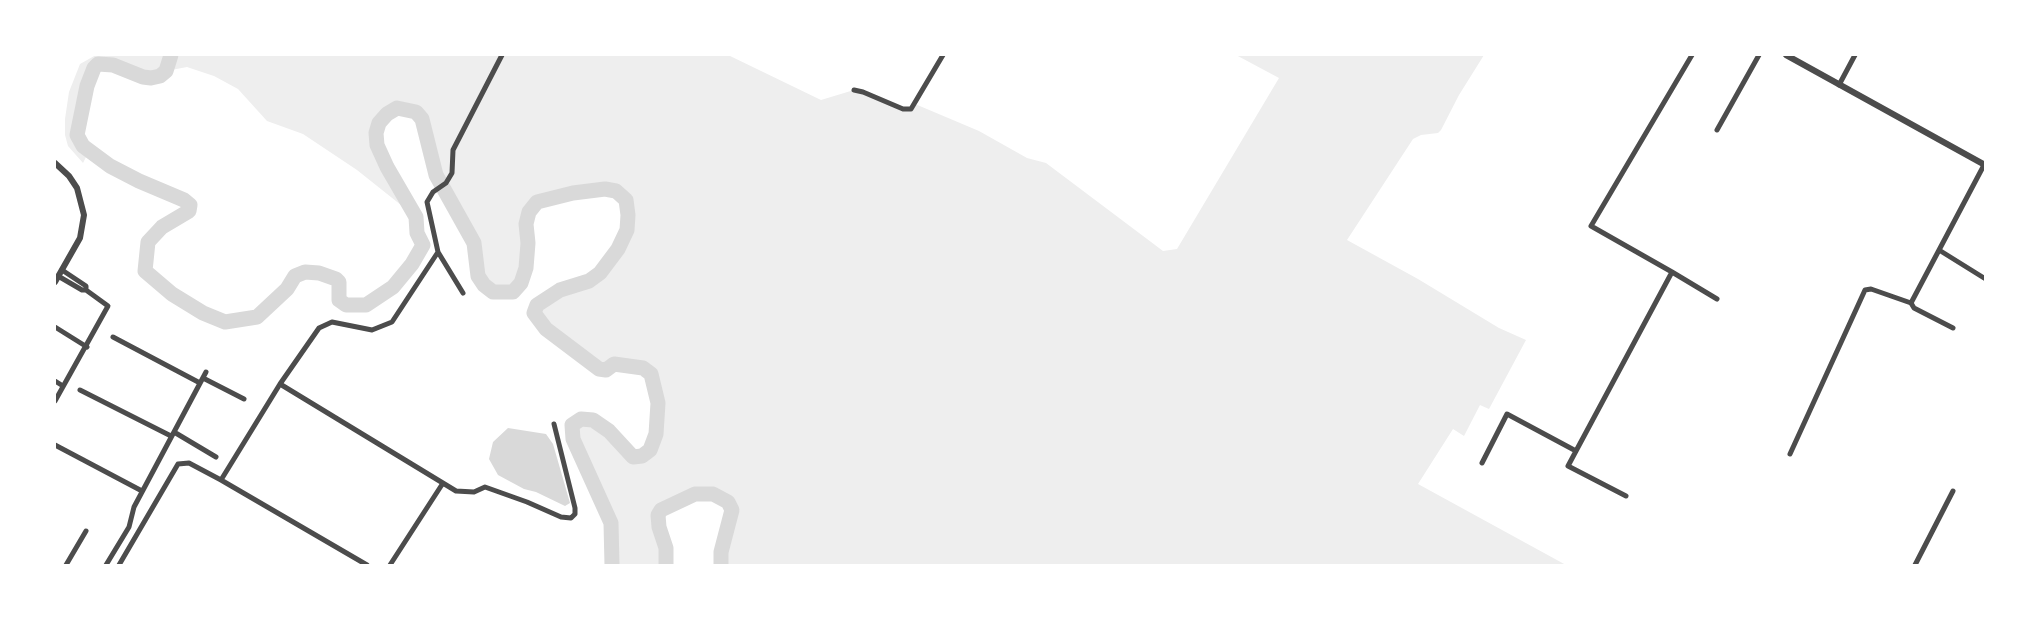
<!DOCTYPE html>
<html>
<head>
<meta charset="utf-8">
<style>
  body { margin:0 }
  #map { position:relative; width:2040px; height:620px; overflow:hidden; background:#fff; font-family:"Source Sans 3",sans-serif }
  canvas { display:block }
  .frame { position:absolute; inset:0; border:56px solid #fff; pointer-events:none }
</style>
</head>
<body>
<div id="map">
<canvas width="2040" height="620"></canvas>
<div class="frame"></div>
</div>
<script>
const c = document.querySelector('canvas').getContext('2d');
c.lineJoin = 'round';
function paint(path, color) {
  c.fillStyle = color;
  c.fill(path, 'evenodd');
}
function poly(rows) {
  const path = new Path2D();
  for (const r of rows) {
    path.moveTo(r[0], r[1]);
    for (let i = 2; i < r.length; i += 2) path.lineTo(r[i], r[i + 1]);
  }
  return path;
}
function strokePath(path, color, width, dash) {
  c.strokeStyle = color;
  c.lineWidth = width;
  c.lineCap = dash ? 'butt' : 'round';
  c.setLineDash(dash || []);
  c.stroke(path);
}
const green = poly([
  [96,55,728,55,821,100,854,90,911,109,915,104,979,131,1027,158,1046,163,1163,251,1177,249,1279,78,1236,55,1484,55,1459,95,1441,130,1438,133,1421,135,1413,139,1347,240,1418,279,1499,328,1526,340,1489,409,1480,405,1464,436,1453,429,1418,484,1566,565,721,565,721,552,732,510,728,502,713,494,695,494,661,510,658,515,659,527,666,548,666,565,612,565,611,523,573,439,572,425,581,419,593,420,609,431,633,457,642,456,650,450,656,434,658,403,651,375,643,368,614,364,606,370,599,369,546,329,534,313,537,305,560,291,589,281,600,273,618,249,627,230,628,215,626,200,616,191,605,189,573,193,537,203,529,212,526,223,528,243,526,268,521,283,513,292,493,292,484,285,478,276,474,243,436,175,422,119,416,112,397,108,387,114,379,123,376,133,377,145,387,167,416,217,357,170,303,134,267,121,238,89,214,76,187,67,166,71,160,76,151,78,143,77,113,65,98,64,91,76,77,129,79,142,89,151,83,163,68,146,65,135,65,119,69,92,80,64]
]);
const water = poly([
  [508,428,546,434,553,444,570,503,565,506,536,492,524,489,498,475,489,459,493,442]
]);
const river = poly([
  [171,55,166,71,160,76,151,78,143,77,113,65,98,64,94,68,87,86,77,135,83,146,110,166,139,181,184,200,190,205,189,211,162,227,148,242,145,271,172,294,203,313,225,322,257,317,287,289,295,276,305,272,319,273,336,279,339,282,339,300,346,305,366,305,393,287,412,264,423,245,417,233,416,217,387,167,377,145,376,133,379,123,387,114,397,108,416,112,422,119,436,175,474,243,478,276,484,285,493,292,513,292,521,283,526,268,528,243,526,224,529,212,537,202,573,193,605,189,616,191,626,200,628,215,627,230,618,249,600,273,589,281,560,290,537,305,534,313,546,329,599,369,606,370,614,364,643,368,651,374,658,403,656,434,650,450,642,456,633,457,609,431,593,420,581,419,572,425,573,439,611,523,612,565],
  [666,565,666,548,659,527,658,515,661,510,695,494,713,494,728,502,732,510,721,552,721,565]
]);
const minor = poly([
  [1839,85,1855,55],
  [854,90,863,92,903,109,911,109,943,55],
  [1717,130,1759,55],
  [1939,250,1984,278],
  [438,252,463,293],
  [62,270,86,286,86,290],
  [1672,272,1717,299],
  [1911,303,1984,165],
  [55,327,87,347],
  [113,337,200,383],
  [203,378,244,399],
  [55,381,63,386],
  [280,384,456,491,474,492,485,487,527,502,561,517,571,518,575,514,575,508,554,424],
  [80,390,171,436],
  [55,401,108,306,86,290,82,290,58,276],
  [174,432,216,457],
  [55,445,142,491],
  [1576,451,1568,466,1626,496],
  [1790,454,1865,290,1871,289,1911,303,1914,308,1953,328],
  [1482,463,1507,414,1576,451,1672,272,1591,226,1692,55],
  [221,480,367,565],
  [66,565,86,531],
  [106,565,129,527,134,507,206,372],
  [119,565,178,464,189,463,221,480,280,384,319,328,332,322,372,330,392,322,438,252,427,202,433,192,446,183,452,173,453,150,502,55],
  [390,565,443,483],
  [1915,565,1953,491]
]);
const tertiary = poly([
  [1786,55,1985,165],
  [55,163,69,176,77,188,84,215,80,238,55,282]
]);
paint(green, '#eee');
paint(water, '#d9d9d9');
strokePath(river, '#d9d9d9', 15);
strokePath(minor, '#4c4c4c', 5);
strokePath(tertiary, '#4c4c4c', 6);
</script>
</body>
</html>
